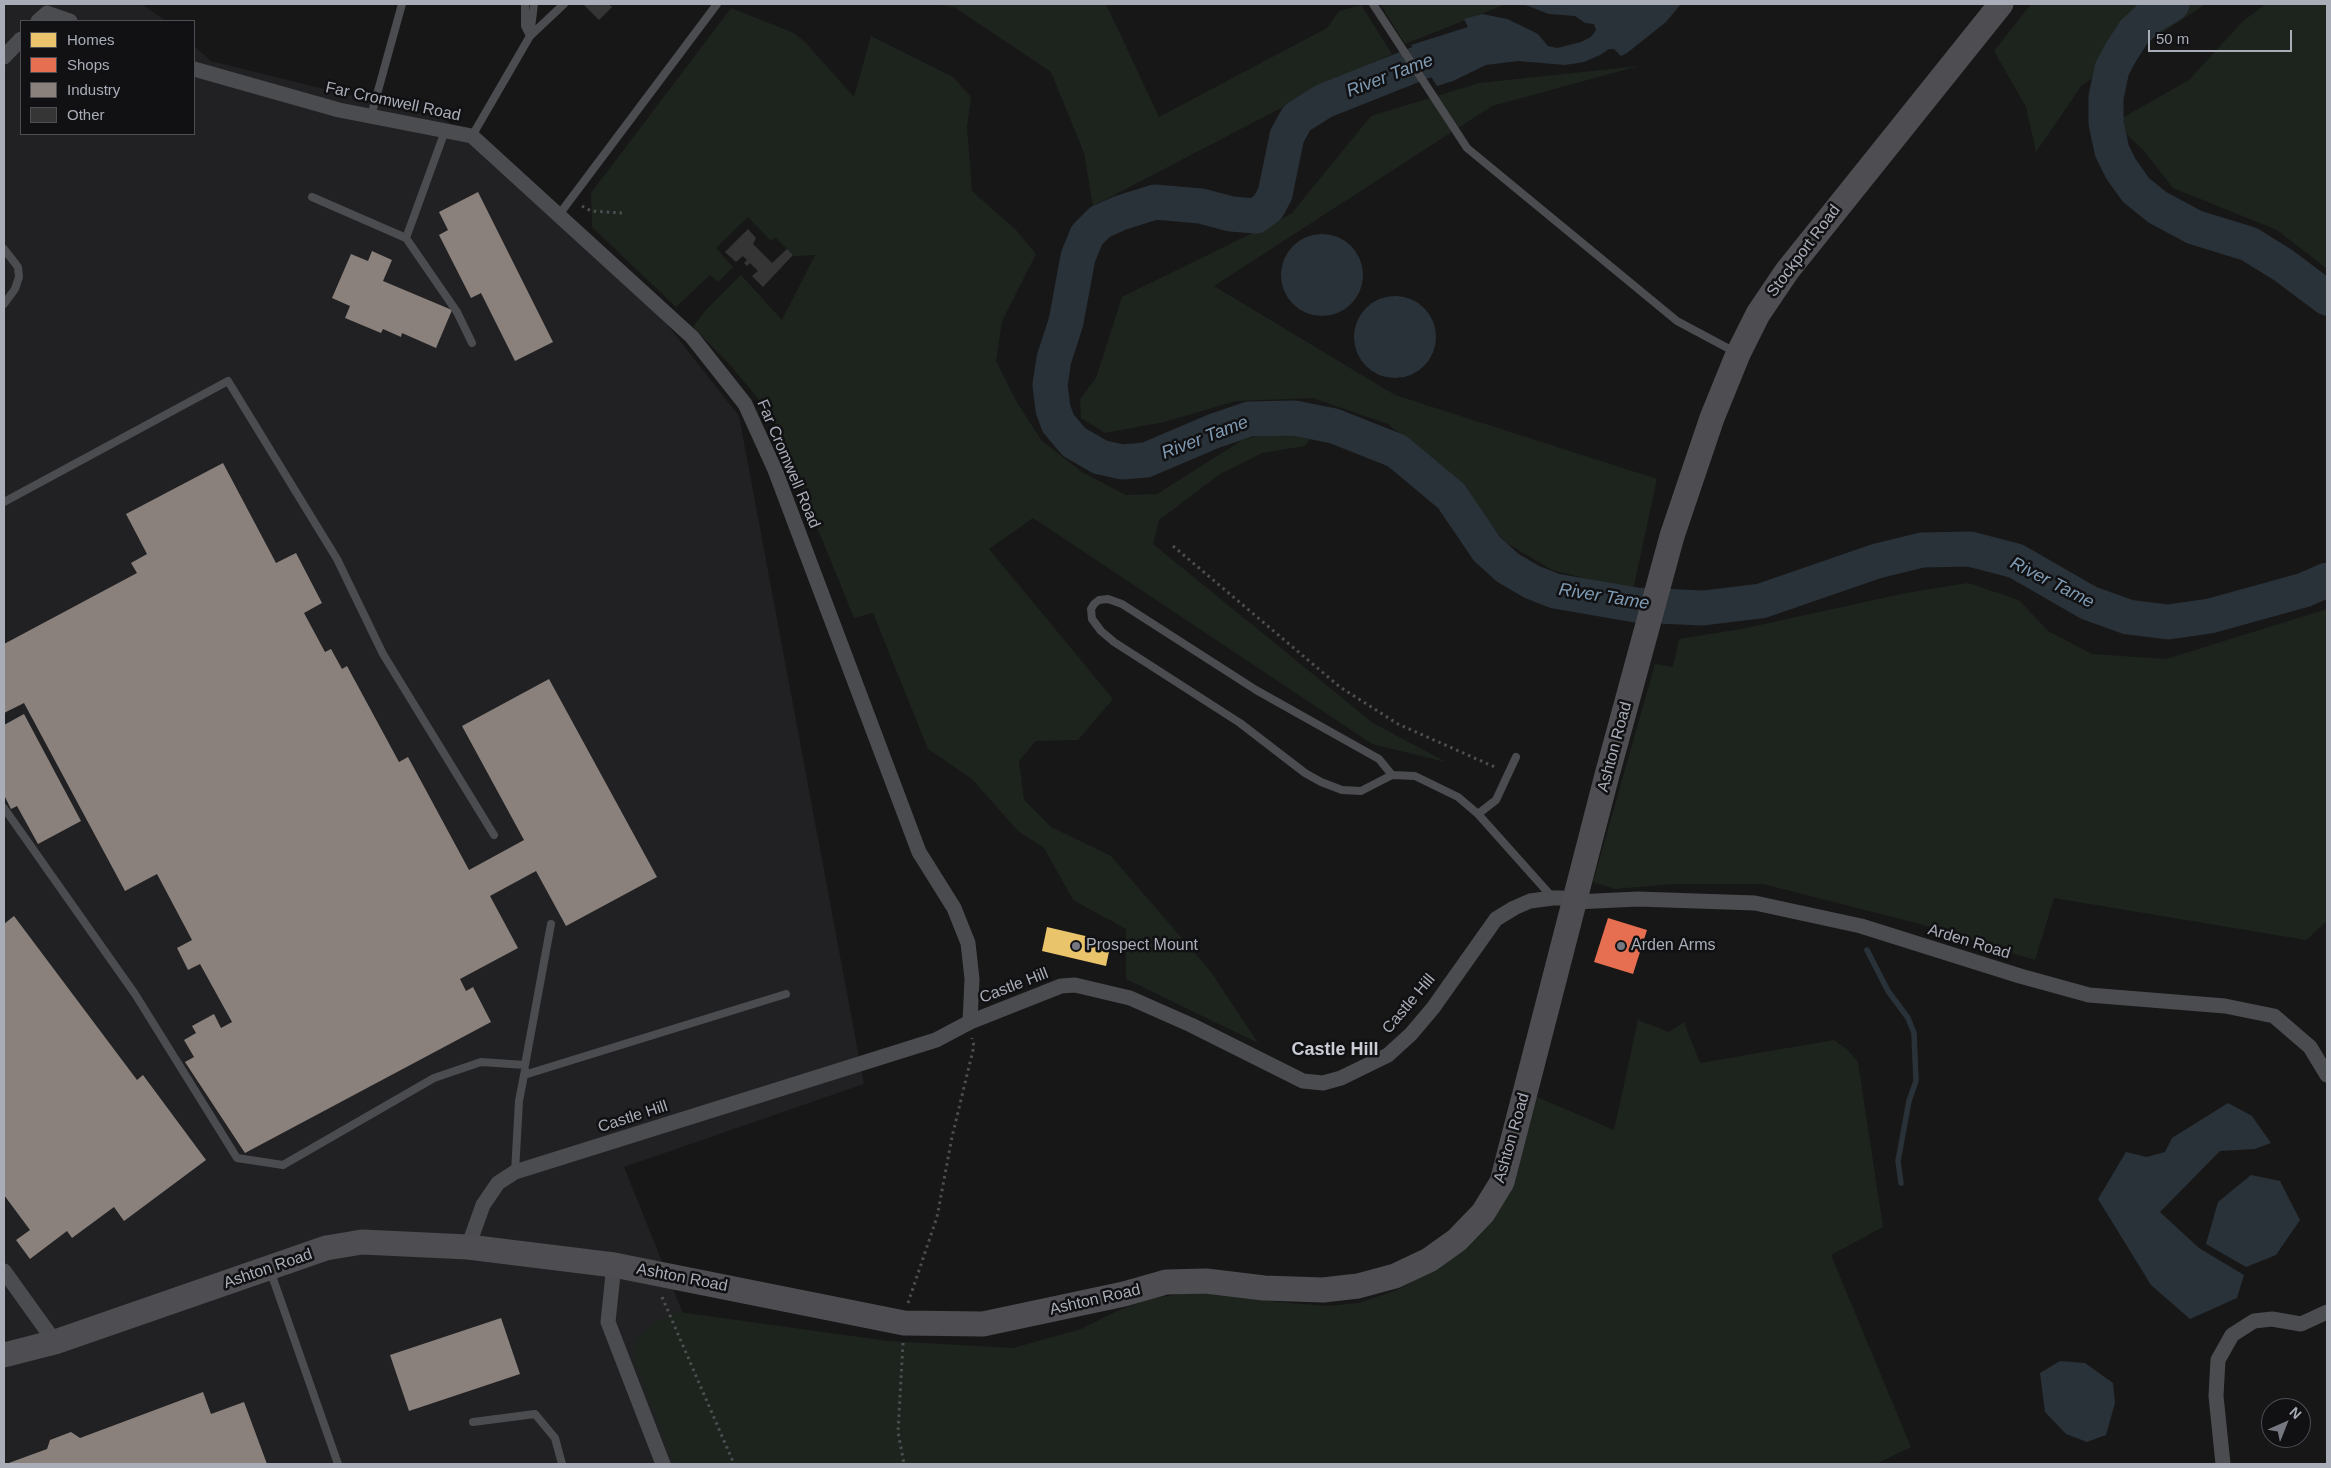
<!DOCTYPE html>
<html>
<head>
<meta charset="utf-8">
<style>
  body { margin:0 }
  #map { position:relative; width:2331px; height:1468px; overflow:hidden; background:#171717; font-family:Helvetica,sans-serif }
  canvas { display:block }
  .frame { position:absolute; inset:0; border:5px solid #a8adb8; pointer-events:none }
  .legend { position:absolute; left:20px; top:20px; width:175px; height:115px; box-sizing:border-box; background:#111113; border:1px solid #4d4f55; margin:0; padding:6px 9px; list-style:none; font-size:15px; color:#a8adb8 }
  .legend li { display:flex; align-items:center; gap:10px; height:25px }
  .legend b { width:25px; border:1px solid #4d4f55 }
  .north { position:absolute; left:2261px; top:1398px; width:50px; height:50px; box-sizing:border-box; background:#111113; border:1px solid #4d4f55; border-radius:50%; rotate:44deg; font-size:14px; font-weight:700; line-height:20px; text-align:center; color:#a8adb8 }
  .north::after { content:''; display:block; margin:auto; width:18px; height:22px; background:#757880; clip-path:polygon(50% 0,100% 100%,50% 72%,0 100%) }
  .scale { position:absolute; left:2148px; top:30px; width:144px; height:22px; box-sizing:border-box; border:2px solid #a8adb8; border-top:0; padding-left:6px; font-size:15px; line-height:18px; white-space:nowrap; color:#a8adb8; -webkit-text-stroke:4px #111113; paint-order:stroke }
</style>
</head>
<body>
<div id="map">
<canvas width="2331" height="1468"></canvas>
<div class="frame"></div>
<ul class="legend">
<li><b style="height:14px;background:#e9c46a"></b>Homes</li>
<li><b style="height:14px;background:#e76f51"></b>Shops</li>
<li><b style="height:14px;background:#8a817c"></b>Industry</li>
<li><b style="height:14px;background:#353536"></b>Other</li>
</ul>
<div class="north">N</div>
<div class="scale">50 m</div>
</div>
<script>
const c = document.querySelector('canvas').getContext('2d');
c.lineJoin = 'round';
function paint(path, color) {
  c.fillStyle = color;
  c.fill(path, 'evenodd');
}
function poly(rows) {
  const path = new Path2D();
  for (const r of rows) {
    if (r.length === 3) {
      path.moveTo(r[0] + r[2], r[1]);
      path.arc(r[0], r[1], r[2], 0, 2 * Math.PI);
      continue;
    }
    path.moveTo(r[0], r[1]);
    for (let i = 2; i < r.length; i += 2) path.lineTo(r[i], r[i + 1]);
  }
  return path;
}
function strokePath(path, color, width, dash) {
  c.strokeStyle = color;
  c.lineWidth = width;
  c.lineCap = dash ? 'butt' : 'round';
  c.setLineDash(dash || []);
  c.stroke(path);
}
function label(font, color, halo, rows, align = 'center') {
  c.font = font + ' Helvetica,sans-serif';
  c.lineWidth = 5;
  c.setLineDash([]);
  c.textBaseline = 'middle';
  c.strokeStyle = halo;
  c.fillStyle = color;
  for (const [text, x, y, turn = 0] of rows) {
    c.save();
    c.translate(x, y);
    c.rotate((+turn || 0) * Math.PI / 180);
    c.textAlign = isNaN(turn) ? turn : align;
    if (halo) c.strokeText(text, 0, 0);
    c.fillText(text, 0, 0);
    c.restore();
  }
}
const built = poly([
  [4,4,141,4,166,21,21,21,21,134,194,134,194,46,211,61,445,119,665,322,739,416,864,1084,624,1167,684,1316,688,1464,4,1464]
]);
const green = poly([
  [934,4,1106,4,1159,117,1327,28,1339,11,1361,5,1392,54,1283,107,1093,206,1084,153,1051,72,954,7],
  [1380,4,1439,5,1506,4,1405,44],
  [2031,4,2206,4,2082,85,2036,152,2026,107,1994,51],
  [2266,4,2327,4,2327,269,2277,230,2173,188,2144,151,2118,126,2122,118,2189,80,2243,21],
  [731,8,794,33,805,42,854,97,871,36,953,77,971,97,967,127,972,191,1016,230,1036,254,1002,321,996,361,1016,401,1042,441,1082,472,1126,495,1157,494,1244,439,1289,431,1313,435,1305,446,1262,453,1220,474,1159,520,1153,544,1373,723,1446,762,1372,744,1033,518,989,549,1113,699,1078,740,1036,741,1019,761,1024,800,1051,827,1111,856,1211,972,1258,1043,1126,979,1126,929,1073,900,1044,848,1018,831,972,779,928,749,873,613,854,618,771,414,731,366,693,327,706,310,741,275,782,320,815,255,794,256,775,237,771,241,748,217,716,248,733,267,718,282,710,275,676,307,592,227,591,193],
  [1639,66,1492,106,1214,286,1395,395,1657,479,1633,590,1552,570,1505,542,1454,479,1388,424,1313,398,1236,401,1164,422,1105,433,1081,418,1080,399,1096,378,1122,297,1291,214,1371,116,1479,83],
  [1968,583,2019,600,2048,631,2092,654,2166,659,2327,609,2327,921,2306,940,2054,898,2035,960,1920,924,1763,884,1673,884,1615,889,1593,882,1655,664,1673,667,1679,639,1741,629,1906,593],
  [1638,1020,1669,1032,1684,1022,1700,1063,1834,1040,1847,1049,1858,1062,1883,1227,1831,1255,1911,1447,1876,1464,674,1464,633,1358,636,1338,661,1319,679,1312,888,1341,1013,1348,1081,1329,1119,1310,1150,1299,1185,1293,1216,1293,1277,1302,1326,1306,1358,1303,1397,1290,1438,1268,1464,1246,1535,1096,1614,1130]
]);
const water = poly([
  [1523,4,1586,5,1681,4,1666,22,1627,53,1621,56,1614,49,1609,49,1600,55,1584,62,1565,65,1518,61,1486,65,1453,81,1437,86,1411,45,1468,27,1464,19,1482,14,1507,19,1524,27,1538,34,1548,46,1557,48,1581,42,1591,37,1596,30,1594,24,1585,23,1575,16,1549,14],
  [1322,275,41],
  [1395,337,41],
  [2228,1103,2252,1116,2271,1143,2255,1149,2220,1151,2160,1212,2199,1248,2244,1275,2237,1298,2190,1319,2151,1285,2098,1199,2126,1152,2147,1157,2165,1152,2172,1138],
  [2251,1175,2280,1181,2300,1220,2276,1255,2246,1267,2206,1244,2218,1202],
  [2060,1361,2085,1363,2113,1383,2115,1403,2106,1435,2087,1442,2066,1434,2045,1412,2040,1373]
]);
const homes = poly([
  [1047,927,1111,942,1106,966,1042,951]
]);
const shops = poly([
  [1608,918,1647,930,1633,974,1594,962]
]);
const industry = poly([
  [478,192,553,342,515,361,481,293,471,298,439,235,448,230,439,212],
  [372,251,392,260,383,281,452,310,436,348,402,333,401,337,383,329,381,333,345,318,350,306,332,298,351,254,368,261],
  [223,463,276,563,296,553,322,603,304,613,325,652,331,649,342,669,347,666,399,762,408,757,469,870,524,840,462,726,549,679,657,877,566,926,536,871,490,896,518,948,460,979,466,991,473,987,491,1022,245,1153,185,1062,194,1057,184,1040,196,1033,192,1026,214,1014,221,1028,232,1022,200,964,188,970,177,948,192,940,157,874,125,891,24,703,4,713,4,644,137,573,131,563,147,554,126,514],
  [24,714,81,821,38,844,17,806,11,809,4,795,4,725],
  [14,916,137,1080,143,1075,206,1160,124,1221,114,1207,72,1238,67,1231,30,1259,16,1240,30,1230,4,1195,4,924],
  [501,1318,520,1374,409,1411,390,1355],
  [203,1392,211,1414,244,1402,267,1464,6,1464,47,1449,50,1440,71,1432,80,1438]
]);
const stream = poly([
  [1867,950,1888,991,1908,1018,1914,1033,1916,1081,1909,1101,1898,1161,1901,1183]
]);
const river = poly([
  [2172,4,2149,18,2134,32,2121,52,2112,69,2106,97,2106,123,2112,151,2121,169,2136,190,2157,207,2194,227,2249,244,2283,265,2327,298],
  [1466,47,1422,62,1324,101,1297,118,1287,136,1275,194,1268,207,1256,216,1231,214,1201,206,1155,202,1120,213,1100,222,1087,235,1078,257,1066,322,1054,359,1050,385,1053,409,1058,423,1074,442,1100,457,1122,462,1146,460,1214,431,1249,419,1294,418,1334,426,1397,451,1451,496,1487,549,1508,568,1532,582,1555,591,1636,605,1703,608,1761,601,1877,561,1922,550,1970,549,2016,561,2089,603,2128,617,2168,622,2210,616,2304,590,2327,580]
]);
const building = poly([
  [583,4,608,4,612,7,599,20],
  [748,229,756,238,753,244,772,263,787,249,793,255,763,287,752,276,758,271,750,263,747,266,744,263,747,260,743,256,736,262,725,252]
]);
const path = poly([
  [582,206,591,211,622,213],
  [1173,546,1340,687,1398,724,1497,768],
  [662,1297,734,1464],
  [908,1303,937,1217,952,1137,974,1046,972,1038],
  [903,1343,898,1432,904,1464]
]);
const service = poly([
  [525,4,525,26,530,36],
  [1373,4,1467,148,1677,321,1735,352],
  [530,36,534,4],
  [371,116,402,4],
  [472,136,530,36,564,4],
  [312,197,406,238,445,131],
  [558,216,717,4],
  [406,238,457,312,472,343],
  [4,249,18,267,19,277,15,289,4,304],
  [4,502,228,381,337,559,383,654,494,835],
  [1392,775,1379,759,1256,690,1122,604,1108,599,1099,600,1094,604,1091,609,1092,619,1101,631,1114,642,1240,723,1305,773,1321,782,1342,790,1361,791,1392,775,1415,776,1458,797,1478,814,1553,898],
  [4,808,135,994,237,1158,283,1165,434,1078,481,1062,525,1065,551,924],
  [1478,814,1496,800,1516,757],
  [524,1075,786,994],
  [515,1172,519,1101,525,1070],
  [270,1270,338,1464],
  [473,1422,535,1414,555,1438,562,1464]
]);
const minor = poly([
  [38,21,47,13,70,21],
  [4,57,21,39],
  [194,69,339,110,472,136,692,337,745,404,775,470,919,852,954,908,968,943,972,979,970,1022],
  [468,1247,483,1205,498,1183,515,1172,936,1040,970,1022,1061,986,1075,985,1130,998,1191,1025,1303,1081,1323,1083,1341,1078,1388,1055,1411,1034,1433,1008,1496,919,1514,908,1530,901,1553,898,1563,898,1575,902,1638,899,1755,903,1861,926,2020,976,2089,995,2225,1006,2274,1016,2310,1047,2327,1075],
  [614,1265,608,1322,663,1464],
  [4,1271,55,1342],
  [2223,1464,2216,1396,2218,1360,2232,1335,2254,1321,2272,1319,2301,1324,2327,1312]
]);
const trunk = poly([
  [4,1355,55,1342,326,1248,362,1242,468,1247,614,1265,904,1323,983,1324,1124,1294,1166,1282,1206,1281,1264,1288,1323,1290,1358,1286,1395,1276,1429,1260,1457,1240,1483,1213,1502,1182,1607,775,1672,536,1712,418,1738,354,1758,314,1787,271,2001,4]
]);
const markers = [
  [1076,946,5,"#757880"],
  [1621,946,5,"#757880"]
];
const streetNames = [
  ["Far Cromwell Road",393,102,12],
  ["Stockport Road",1804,251,-53],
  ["Far Cromwell Road",788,464,67],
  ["Ashton Road",1615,747,-75],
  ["Arden Road",1969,942,17],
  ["Castle Hill",1014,986,-21],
  ["Castle Hill",1409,1004,-50],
  ["Castle Hill",633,1117,-18],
  ["Ashton Road",1512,1138,-74],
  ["Ashton Road",268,1269,-19],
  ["Ashton Road",682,1278,11],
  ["Ashton Road",1095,1300,-13]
];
const poiNames = [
  ["Prospect Mount",1086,946],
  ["Arden Arms",1631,946]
];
const waterNames = [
  ["River Tame",1390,76,-21],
  ["River Tame",1205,438,-21],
  ["River Tame",2052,583,27],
  ["River Tame",1604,597,9]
];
const neighbourhoodNames = [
  ["Castle Hill",1335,1050]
];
paint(built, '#212123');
paint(green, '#1d241e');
paint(water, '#2a3239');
paint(homes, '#e9c46a');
paint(shops, '#e76f51');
paint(industry, '#8a817c');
strokePath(stream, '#2a3239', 5.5);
strokePath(river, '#2a3239', 35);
paint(building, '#353536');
strokePath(path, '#4d4e52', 3, [2.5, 4]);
strokePath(service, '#4b4c50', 8);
strokePath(minor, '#4b4c50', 15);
strokePath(trunk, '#4e4e52', 25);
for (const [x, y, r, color] of markers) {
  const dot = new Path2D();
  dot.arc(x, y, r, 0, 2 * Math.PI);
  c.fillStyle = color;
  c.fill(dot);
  strokePath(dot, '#111113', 2);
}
label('16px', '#a8adb8', '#111113', streetNames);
label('16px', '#a8adb8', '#111113', poiNames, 'left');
label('italic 18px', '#7f9bb3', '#111113', waterNames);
label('bold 18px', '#c9ccd4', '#111113', neighbourhoodNames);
</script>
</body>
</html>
